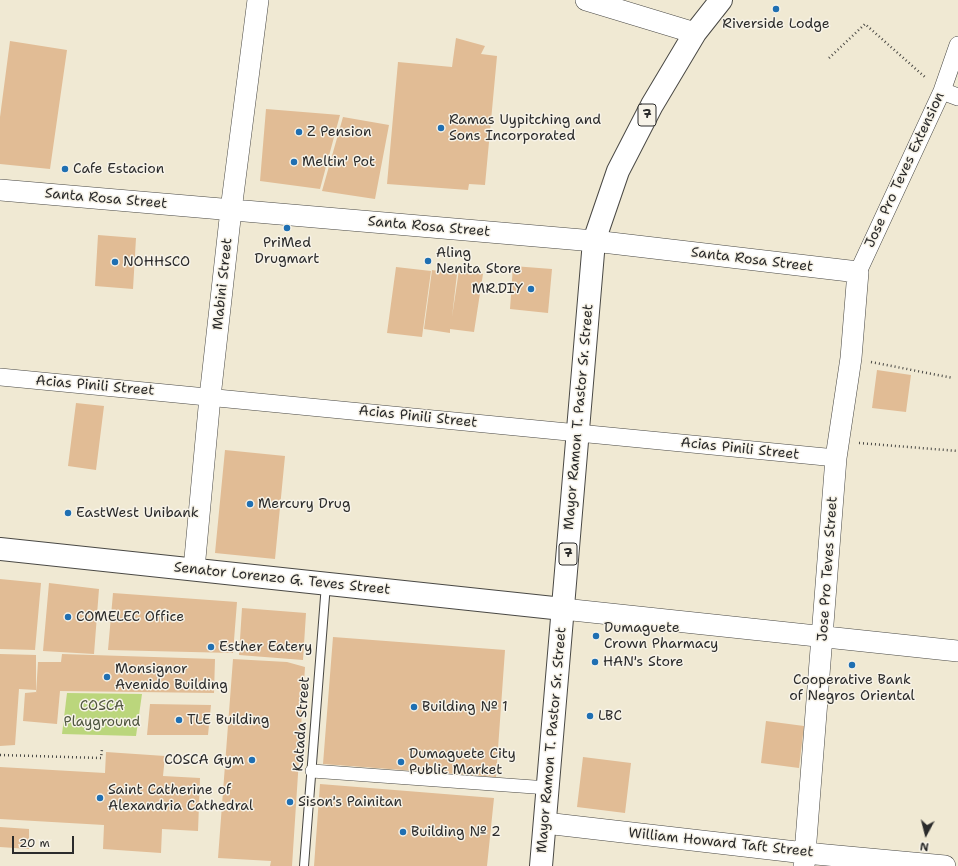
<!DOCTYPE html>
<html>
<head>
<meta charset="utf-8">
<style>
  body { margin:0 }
  #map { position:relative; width:958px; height:866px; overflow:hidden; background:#f0e9d3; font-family:"Shantell Sans",sans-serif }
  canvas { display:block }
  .north { position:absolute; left:906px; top:814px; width:40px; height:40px; -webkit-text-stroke:3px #f7f3e8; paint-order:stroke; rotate:187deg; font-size:11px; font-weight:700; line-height:16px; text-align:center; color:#2b2b2b }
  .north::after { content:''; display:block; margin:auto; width:14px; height:18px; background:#2b2b2b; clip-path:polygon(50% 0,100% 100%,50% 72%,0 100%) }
  .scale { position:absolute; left:12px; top:836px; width:62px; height:18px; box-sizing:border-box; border:2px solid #2b2b2b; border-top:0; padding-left:5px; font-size:12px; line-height:14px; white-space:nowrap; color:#2b2b2b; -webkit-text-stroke:3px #f7f3e8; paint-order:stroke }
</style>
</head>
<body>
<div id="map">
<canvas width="958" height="866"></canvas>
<div class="north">N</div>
<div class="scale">20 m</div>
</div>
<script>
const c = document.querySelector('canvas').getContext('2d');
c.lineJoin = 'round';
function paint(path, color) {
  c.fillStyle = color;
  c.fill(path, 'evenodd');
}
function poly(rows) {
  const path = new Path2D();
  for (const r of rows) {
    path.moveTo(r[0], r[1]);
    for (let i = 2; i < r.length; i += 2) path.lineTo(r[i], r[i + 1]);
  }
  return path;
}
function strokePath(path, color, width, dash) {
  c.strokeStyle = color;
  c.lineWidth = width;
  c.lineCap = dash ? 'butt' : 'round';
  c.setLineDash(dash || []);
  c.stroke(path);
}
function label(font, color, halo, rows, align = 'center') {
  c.font = font + ' "Shantell Sans",sans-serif';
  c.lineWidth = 3;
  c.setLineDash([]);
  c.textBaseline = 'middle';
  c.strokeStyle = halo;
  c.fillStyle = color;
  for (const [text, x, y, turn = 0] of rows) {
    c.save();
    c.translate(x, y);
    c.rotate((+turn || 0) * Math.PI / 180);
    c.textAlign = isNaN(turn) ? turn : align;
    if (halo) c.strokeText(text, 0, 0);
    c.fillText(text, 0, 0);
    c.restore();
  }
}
const green = poly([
  [67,693,142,694,136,736,62,734]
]);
const building = poly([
  [456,38,485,46,481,54,497,56,485,185,469,184,468,190,387,184,398,62,452,67],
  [10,41,67,50,50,169,0,164,0,117],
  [266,109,340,115,320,189,260,181],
  [343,117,389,125,375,199,322,191],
  [98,235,136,238,133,289,95,286],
  [513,266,552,269,548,313,510,309],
  [396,267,431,271,422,337,387,333],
  [432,270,457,274,452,317,459,270,483,274,474,332,450,329,450,333,424,329],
  [877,370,911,375,906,412,872,408],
  [76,403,104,406,96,470,68,466],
  [225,450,285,456,275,559,215,553],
  [0,579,41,583,35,650,0,649],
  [49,583,99,589,94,654,43,651],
  [113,593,237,602,233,653,108,650],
  [242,608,306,613,303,660,239,655],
  [333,637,505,650,496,777,323,764],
  [0,654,36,655,36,690,19,689,15,745,0,746],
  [62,654,215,659,214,693,60,691,57,724,23,721,25,693,36,692,36,694,38,662,61,662],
  [233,659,287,662,305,667,292,866,270,866,271,861,218,858],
  [150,704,211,705,208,735,147,735],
  [766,721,804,726,799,768,761,763],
  [106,752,165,756,163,776,200,778,198,831,162,829,161,853,103,849,104,825,0,819,0,767,105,773],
  [583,757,631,763,625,813,577,807],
  [320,784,494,798,487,866,314,866],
  [0,827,29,829,29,849,0,847]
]);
const path = poly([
  [829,58,865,24,926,78],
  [871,362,953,378],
  [859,443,958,451],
  [0,755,101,758,102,749]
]);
const service = poly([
  [304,866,326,584]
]);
const pedestrian = poly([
  [312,771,548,788]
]);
const minor = poly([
  [942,91,958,97],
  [858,272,942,91,958,45],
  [0,377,836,458]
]);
const tertiary = poly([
  [586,0,695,33],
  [0,190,594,241,858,272,851,358,836,458,804,866],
  [194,569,210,397,231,210,258,0],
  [563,609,958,651],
  [545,823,805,853,945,866]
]);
const secondary = poly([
  [0,549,563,609]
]);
const primary = poly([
  [541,866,594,241,618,171,652,105,695,33,721,0]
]);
const markers = [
  [776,9,4,"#1f6fb2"],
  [441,128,4,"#1f6fb2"],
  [299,132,4,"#1f6fb2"],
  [294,162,4,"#1f6fb2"],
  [65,169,4,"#1f6fb2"],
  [287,228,4,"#1f6fb2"],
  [428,261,4,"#1f6fb2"],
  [115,262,4,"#1f6fb2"],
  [531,289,4,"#1f6fb2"],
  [250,504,4,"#1f6fb2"],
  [68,513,4,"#1f6fb2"],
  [68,617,4,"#1f6fb2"],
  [596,636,4,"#1f6fb2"],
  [211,647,4,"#1f6fb2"],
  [595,662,4,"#1f6fb2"],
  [852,665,4,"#1f6fb2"],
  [107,677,4,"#1f6fb2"],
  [414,707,4,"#1f6fb2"],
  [590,716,4,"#1f6fb2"],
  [179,720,4,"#1f6fb2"],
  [252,760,4,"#1f6fb2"],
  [401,762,4,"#1f6fb2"],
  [100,798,4,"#1f6fb2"],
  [290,802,4,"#1f6fb2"],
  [403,832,4,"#1f6fb2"]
];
const shields = [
  [647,115,18],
  [568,554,18]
];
const shieldNames = [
  ["7",647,115],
  ["7",568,554]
];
const poiNames = [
  ["Riverside Lodge",776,24,"center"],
  ["Ramas Uypitching and",449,120],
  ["Sons Incorporated",449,136],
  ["Z Pension",307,132],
  ["Meltin' Pot",302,162],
  ["Cafe Estacion",73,169],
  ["PriMed",287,243,"center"],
  ["Drugmart",287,259,"center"],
  ["Aling",436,253],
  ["Nenita Store",436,269],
  ["NOHHSCO",123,262],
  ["MR.DIY",523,289,"right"],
  ["Mercury Drug",258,504],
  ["EastWest Unibank",76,513],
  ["COMELEC Office",76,617],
  ["Dumaguete",604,628],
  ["Crown Pharmacy",604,644],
  ["Esther Eatery",219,647],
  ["HAN's Store",603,662],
  ["Monsignor",115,669],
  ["Avenido Building",115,685],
  ["Cooperative Bank",852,680,"center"],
  ["of Negros Oriental",852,696,"center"],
  ["Building № 1",422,707],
  ["LBC",598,716],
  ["TLE Building",187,720],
  ["Dumaguete City",409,754],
  ["Public Market",409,770],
  ["COSCA Gym",244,760,"right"],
  ["Saint Catherine of",108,790],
  ["Alexandria Cathedral",108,806],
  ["Sison's Painitan",298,802],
  ["Building № 2",411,832]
];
const streetNames = [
  ["Jose Pro Teves Extension",905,170,-65],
  ["Santa Rosa Street",106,199,5],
  ["Santa Rosa Street",429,227,5],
  ["Santa Rosa Street",752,260,7],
  ["Mabini Street",223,284,-84],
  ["Acias Pinili Street",95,386,5],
  ["Acias Pinili Street",418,417,6],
  ["Mayor Ramon T. Pastor Sr. Street",579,417,-85],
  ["Acias Pinili Street",740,449,6],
  ["Jose Pro Teves Street",828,569,-86],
  ["Senator Lorenzo G. Teves Street",282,579,6],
  ["Katada Street",302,724,-86],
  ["Mayor Ramon T. Pastor Sr. Street",552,740,-85],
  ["William Howard Taft Street",721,843,6]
];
const parkNames = [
  ["COSCA",102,706],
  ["Playground",102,722]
];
paint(green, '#bbd67c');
paint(building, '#e1bc95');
strokePath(service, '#494844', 10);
strokePath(pedestrian, '#494844', 14);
strokePath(minor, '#494844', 18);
strokePath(tertiary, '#494844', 22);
strokePath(secondary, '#494844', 24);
strokePath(primary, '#494844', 24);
strokePath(path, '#494844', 2.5, [1, 3]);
strokePath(service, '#fff', 8);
strokePath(pedestrian, '#fff', 13);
strokePath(minor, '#fff', 17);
strokePath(tertiary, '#fff', 21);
strokePath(secondary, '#fff', 22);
strokePath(primary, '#fff', 22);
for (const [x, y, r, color] of markers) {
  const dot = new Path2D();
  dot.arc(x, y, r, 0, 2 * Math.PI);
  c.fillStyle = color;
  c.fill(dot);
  strokePath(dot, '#f7f3e8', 1.5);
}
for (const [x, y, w] of shields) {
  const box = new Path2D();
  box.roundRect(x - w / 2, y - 11, w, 22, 3);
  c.fillStyle = '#f7f3e8';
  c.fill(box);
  strokePath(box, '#2b2b2b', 1);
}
label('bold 13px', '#2b2b2b', null, shieldNames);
label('14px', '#2b2b2b', '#f7f3e8', poiNames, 'left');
label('14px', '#2b2b2b', '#f7f3e8', streetNames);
label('14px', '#4f563f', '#f7f3e8', parkNames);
</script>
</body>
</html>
